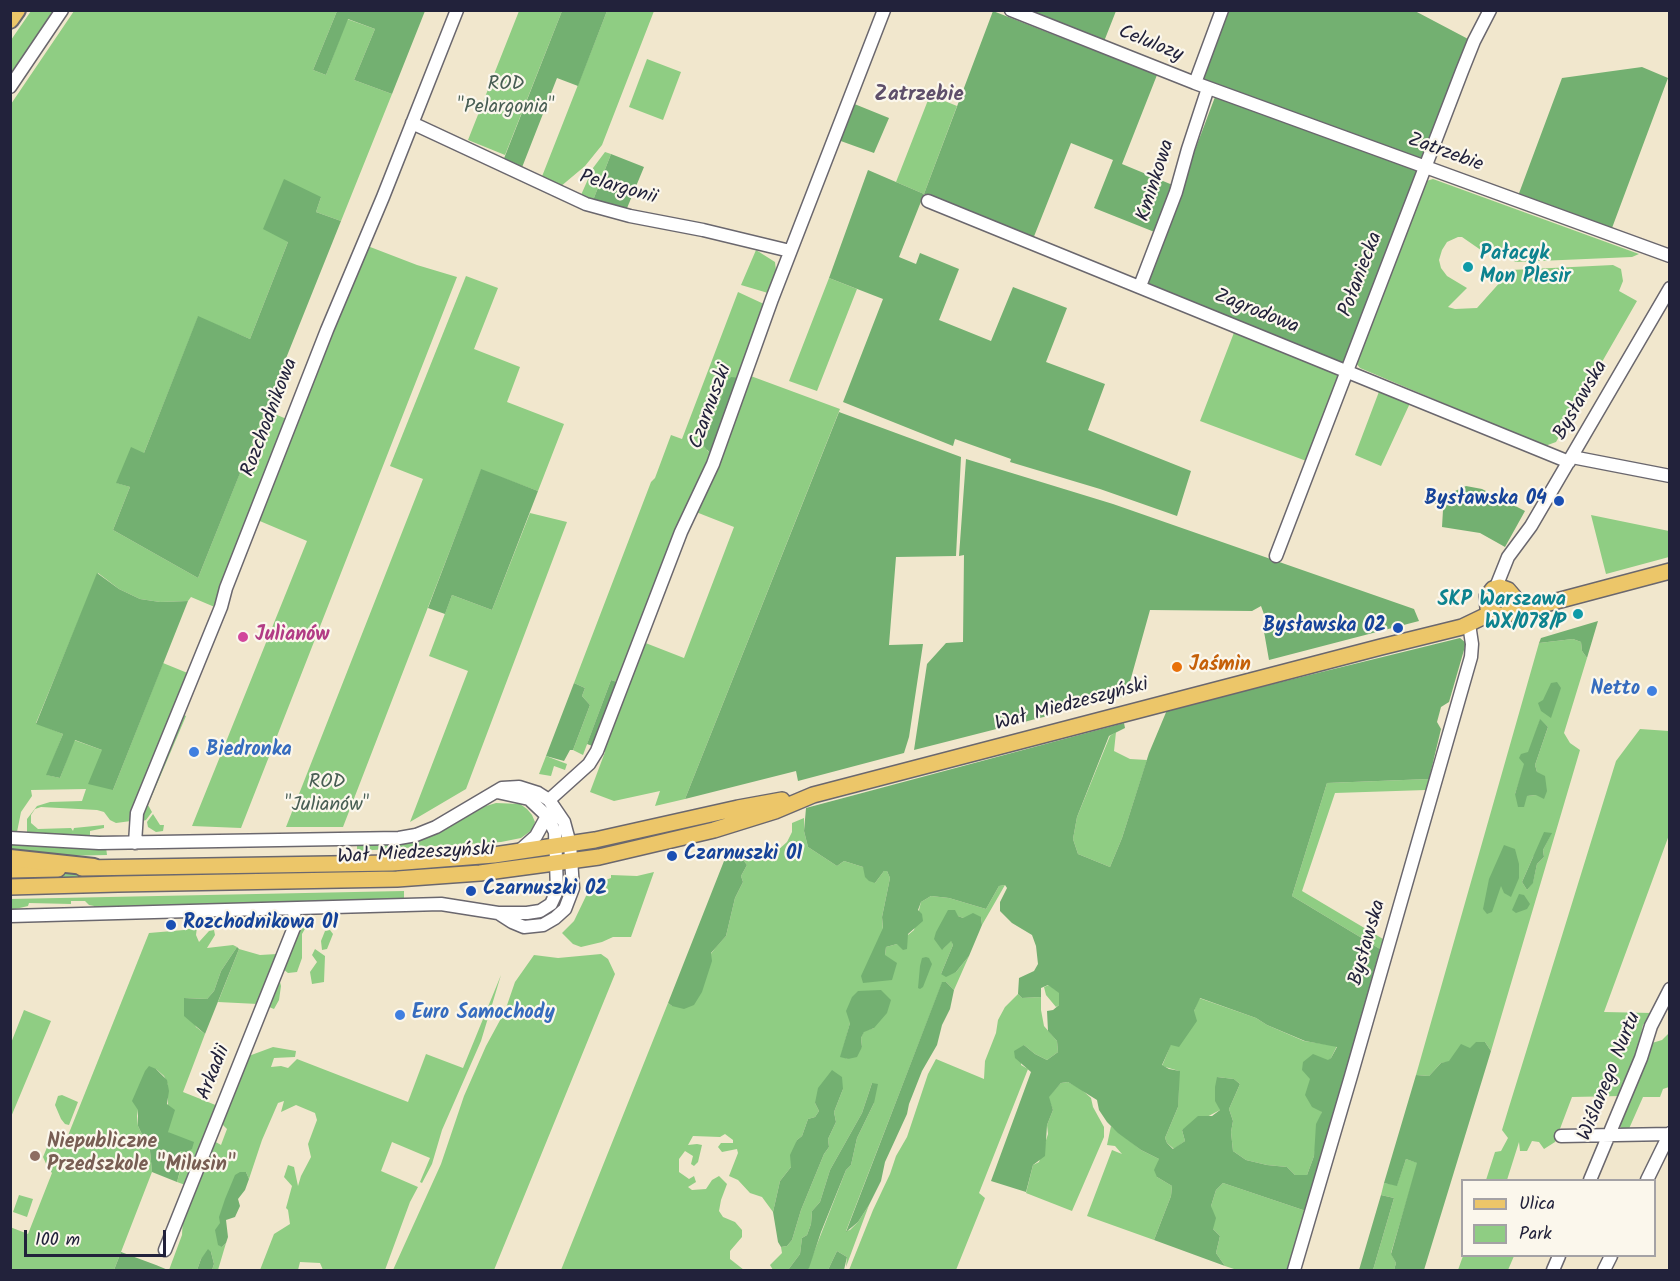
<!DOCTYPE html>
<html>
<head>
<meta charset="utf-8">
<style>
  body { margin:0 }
  #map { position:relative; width:1680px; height:1281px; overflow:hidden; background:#f1e7cd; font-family:Kalam,sans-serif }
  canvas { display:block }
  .frame { position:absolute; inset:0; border:12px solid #22223b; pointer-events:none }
  .legend { position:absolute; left:1461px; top:1179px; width:195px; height:78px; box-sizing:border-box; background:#fbf7ec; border:2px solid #a4a2a5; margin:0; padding:8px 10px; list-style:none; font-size:18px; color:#22223b }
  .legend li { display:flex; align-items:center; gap:12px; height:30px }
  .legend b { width:30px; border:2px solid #a4a2a5 }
  .scale { position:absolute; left:24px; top:1230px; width:142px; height:27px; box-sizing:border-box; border:3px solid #22223b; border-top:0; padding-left:8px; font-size:18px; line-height:21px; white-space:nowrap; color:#22223b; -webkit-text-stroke:4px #fbf7ec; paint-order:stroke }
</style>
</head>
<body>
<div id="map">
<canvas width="1680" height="1281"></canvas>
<div class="frame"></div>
<ul class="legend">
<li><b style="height:8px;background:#ecc669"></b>Ulica</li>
<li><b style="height:16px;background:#8fcd83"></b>Park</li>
</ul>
<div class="scale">100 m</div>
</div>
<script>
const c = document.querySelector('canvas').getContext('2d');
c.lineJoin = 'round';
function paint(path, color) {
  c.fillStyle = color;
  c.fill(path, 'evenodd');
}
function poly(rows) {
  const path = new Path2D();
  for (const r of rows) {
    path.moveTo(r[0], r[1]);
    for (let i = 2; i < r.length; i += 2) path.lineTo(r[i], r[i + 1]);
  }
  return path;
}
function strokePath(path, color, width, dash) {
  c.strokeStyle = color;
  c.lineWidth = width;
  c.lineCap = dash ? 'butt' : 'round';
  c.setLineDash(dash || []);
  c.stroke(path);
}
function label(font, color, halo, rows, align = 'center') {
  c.font = font + ' Kalam,sans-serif';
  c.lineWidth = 4.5;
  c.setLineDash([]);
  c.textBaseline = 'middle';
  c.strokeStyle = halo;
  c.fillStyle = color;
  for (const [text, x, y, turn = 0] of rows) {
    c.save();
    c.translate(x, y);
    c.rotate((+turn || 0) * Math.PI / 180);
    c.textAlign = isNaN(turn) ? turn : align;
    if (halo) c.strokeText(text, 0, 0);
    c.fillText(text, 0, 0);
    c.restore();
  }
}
const green = poly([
  [31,11,56,11,11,77,11,40],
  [74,11,337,11,313,70,326,75,347,19,375,29,354,80,392,94,341,221,316,212,321,197,288,242,250,339,198,317,144,453,117,483,130,487,113,530,198,578,265,410,289,420,217,608,191,597,188,601,160,602,140,599,119,589,98,573,36,723,63,734,47,775,60,778,74,740,102,750,113,790,163,663,190,674,131,821,116,823,110,820,104,812,97,810,41,807,35,809,31,815,31,823,38,829,71,828,73,831,74,828,104,825,104,828,90,831,90,835,105,836,72,836,27,832,27,819,37,806,50,802,82,801,86,789,31,790,32,796,21,812,17,832,11,832,11,104],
  [519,11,562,11,505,155,468,140],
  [607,11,654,11,602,145,585,166,560,187,541,179],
  [647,59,681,72,663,120,629,107],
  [930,95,957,106,924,194,896,182],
  [605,152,611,154,592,203,582,198,581,195,593,168],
  [1433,179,1639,254,1632,257,1516,262,1494,251,1488,255,1462,237,1458,237,1447,242,1442,250,1439,260,1441,268,1447,276,1467,288,1448,307,1455,309,1477,308,1511,270,1613,265,1621,269,1623,281,1619,291,1637,301,1556,442,1545,446,1360,368,1356,363,1426,181],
  [365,245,417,265,457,277,241,828,192,826,307,541,255,519],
  [756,250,775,262,776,271,768,293,741,285],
  [466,276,498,288,474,349,520,367,507,402,564,424,538,491,481,470,343,827,286,827,423,479,390,466],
  [829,278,857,289,817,391,789,381],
  [738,292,766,305,740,378,707,450,710,453,694,495,620,683,611,680,583,755,573,750,590,705,582,696,585,688,574,683,651,482,655,478,671,435,682,439],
  [1235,330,1343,373,1309,462,1200,421],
  [748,375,840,409,685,799,655,806,660,791,614,801,590,792,605,752,602,750,643,642,684,658,734,527,696,512],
  [1380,389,1411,401,1381,466,1355,455],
  [530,513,567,522,466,789,410,822,468,671,429,656,452,595,492,610],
  [1591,515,1669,531,1669,557,1606,574],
  [1573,639,1581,642,1582,651,1587,658,1564,733,1570,743,1580,750,1491,1051,1485,1042,1449,1062,1441,1063,1429,1076,1416,1075,1539,643],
  [1540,720,1548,727,1535,765,1537,772,1536,795,1527,796,1515,794],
  [1551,834,1543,850,1544,857,1537,864,1533,882,1527,890,1522,882,1533,857],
  [184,715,186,716,148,805,152,812,146,820,143,821,144,808,166,752,172,745],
  [1640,729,1669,731,1669,835,1604,1012,1652,1013,1643,1025,1635,1059,1620,1096,1572,1097,1555,1142,1544,1149,1539,1142,1532,1141,1527,1151,1520,1151,1519,1142,1507,1180,1486,1180,1495,1152,1501,1151,1508,1138,1502,1130,1509,1107,1616,761],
  [1116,732,1114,751,1130,759,1147,760,1122,838,1110,867,1078,854,1073,839,1077,817,1110,736],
  [546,756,567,764,565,770,554,766,551,776,539,774],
  [1429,779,1426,790,1335,793,1302,891,1383,939,1380,949,1292,896,1327,783],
  [496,803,520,804,527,809,532,815,535,822,532,830,521,838,501,842,357,851,357,845,407,842,422,839,449,827,476,809],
  [153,814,160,825,164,825,163,831,156,832,148,827,147,822],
  [804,818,804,831,808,847,837,866,844,861,863,867,875,883,884,871,887,871,890,878,882,917,885,955,886,947,897,944,914,930,921,902,931,896,949,898,986,909,999,886,1005,885,982,925,981,917,963,918,958,916,943,949,951,940,953,945,941,974,956,972,969,956,954,990,946,982,942,983,846,1231,850,1230,858,1222,869,1205,846,1267,847,1257,837,1251,828,1270,807,1270,846,1170,851,1165,857,1138,874,1103,872,1083,862,1113,830,1170,820,1202,812,1211,811,1224,807,1235,802,1238,800,1254,788,1270,773,1270,770,1265,782,1253,781,1247,787,1246,792,1240,801,1210,824,1154,829,1147,828,1139,836,1122,834,1112,843,1089,815,1103,819,1111,815,1117,808,1119,802,1136,797,1140,791,1167,780,1181,773,1212,762,1197,750,1193,738,1180,729,1176,738,1153,737,1149,722,1152,718,1147,721,1143,733,1143,733,1140,725,1134,720,1137,693,1136,688,1145,697,1144,702,1145,698,1162,694,1166,691,1164,693,1156,685,1151,679,1159,679,1172,689,1179,694,1176,696,1182,688,1187,692,1190,706,1189,712,1180,719,1176,727,1184,721,1200,719,1211,723,1217,735,1222,742,1230,742,1237,730,1251,730,1259,744,1270,750,1270,561,1270,668,1003,672,1006,716,947,726,936,735,898,743,882,741,876,747,865,741,857,777,851,787,842,792,832,792,823],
  [850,1023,874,1028,864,1031,861,1038,862,1047,848,1059,841,1056],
  [10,843,106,847,107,855,58,856,11,853],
  [107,872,107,878,11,882,10,876],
  [654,872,631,937,613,937,602,942,581,947,573,944,562,933,574,921,586,896,597,883,611,878,611,875,637,876],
  [404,891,404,900,94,909,94,906,89,905,85,901,71,901,71,904,29,903,28,906,11,910,10,899],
  [302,923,306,927,302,934,302,958,297,972,288,973,283,969,298,924],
  [197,927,196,935,199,942,209,931,214,930,215,935,207,948,233,945,237,947,221,971,214,991,207,999,185,998,196,1027,205,1034,183,1092,218,1106,188,1186,177,1182,181,1168,175,1157,181,1151,168,1132,168,1085,164,1076,156,1069,138,1110,137,1116,138,1126,150,1151,152,1172,114,1270,11,1270,10,1227,28,1234,52,1173,48,1168,43,1157,53,1133,67,1138,149,933,184,930],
  [330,930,333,934,327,949,322,950,321,941,325,931],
  [239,949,260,955,277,954,258,1004,218,1002],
  [315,949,325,956,324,982,312,984,310,972,317,962,312,955],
  [601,954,608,959,615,974,494,1270,393,1270,441,1164,464,1096,486,1046,505,1011,515,982,534,955,558,958],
  [501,975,481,1041,442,1130,432,1164,422,1183,420,1182,430,1158,392,1142,381,1171,418,1187,410,1202,385,1270,323,1270,320,1263,300,1262,298,1270,260,1270,274,1234,290,1224,288,1210,286,1208,292,1186,284,1177,288,1165,294,1167,298,1186,301,1176,311,1157,308,1144,317,1120,315,1113,296,1105,281,1112,284,1101,278,1103,262,1140,249,1179,246,1172,220,1223,222,1247,226,1243,218,1270,212,1270,214,1264,211,1252,201,1259,197,1270,169,1270,182,1235,183,1217,214,1141,221,1145,227,1129,222,1124,223,1114,246,1057,273,1047,296,1051,295,1057,274,1058,271,1067,281,1066,288,1068,297,1059,408,1102,426,1054,463,1068],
  [280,982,281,986,279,1000,274,1009,269,1007,276,984],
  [1049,985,1060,993,1059,1005,1056,1007,1046,995,1044,987],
  [1018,994,1022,998,1041,997,1041,1010,1044,1026,1057,1041,1058,1052,1047,1060,1035,1054,1024,1045,1021,1065,1028,1069,979,1193,985,1198,956,1270,849,1270,873,1210,890,1174,896,1156,907,1137,928,1074,936,1059,984,1079,985,1061,996,1033,998,1020,1005,1007],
  [1199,998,1256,1018,1267,1025,1304,1041,1337,1046,1331,1058,1310,1079,1322,1112,1314,1156,1307,1175,1295,1175,1287,1167,1267,1165,1246,1160,1233,1151,1231,1132,1233,1121,1229,1109,1240,1084,1234,1079,1217,1077,1220,1110,1182,1130,1185,1141,1174,1149,1167,1143,1165,1138,1178,1107,1179,1071,1162,1066,1171,1044,1194,1011],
  [24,1010,51,1021,11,1117,11,1043],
  [1669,1033,1669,1087,1663,1089,1660,1097,1643,1097,1628,1131,1623,1130,1619,1125,1647,1060,1649,1046,1652,1043,1662,1040],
  [1068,1082,1081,1089,1091,1098,1093,1107,1104,1127,1104,1137,1072,1211,1026,1193,1033,1165,1039,1162,1048,1134,1047,1125,1053,1110,1048,1097,1061,1083],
  [62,1095,78,1102,69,1125,65,1124,61,1119,55,1105,58,1096],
  [1111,1126,1141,1150,1159,1159,1157,1177,1172,1186,1171,1196,1154,1240,1087,1216,1112,1150,1122,1154,1115,1146,1107,1145],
  [1406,1159,1418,1163,1391,1253,1396,1263,1394,1270,1373,1270,1394,1198,1381,1195,1384,1183,1397,1185],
  [1223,1183,1306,1211,1288,1270,1237,1270,1225,1266,1216,1253,1220,1236,1213,1229,1211,1206,1216,1190],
  [19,1195,33,1199,27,1217,13,1212],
  [1463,1256,1514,1256,1508,1270,1458,1270]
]);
const forest = poly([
  [337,11,425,11,392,94,354,80,375,29,348,19,326,75,313,70],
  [562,11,607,11,578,86,557,78,521,170,503,161],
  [993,11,1157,75,1122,164,1175,186,1157,233,1094,208,1113,160,1071,143,1033,239,924,194,899,257,916,264,920,253,959,269,939,320,991,341,1013,287,1067,308,1046,362,1105,384,1088,430,1191,471,1177,516,1100,489,1010,462,1011,459,955,439,953,446,843,402,883,299,829,278,868,170,924,194],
  [1022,11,1116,11,1103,44],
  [1226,11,1415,11,1470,40,1426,157,1417,162,1201,78],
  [1642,67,1668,78,1612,228,1518,196,1562,78],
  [1215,97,1420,170,1345,367,1144,285],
  [852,103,889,118,874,153,838,140],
  [611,154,644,167,625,213,592,203],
  [284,179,321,197,316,212,341,221,198,578,113,530,130,487,116,483,131,447,144,453,198,316,250,339,288,242,263,229],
  [731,377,740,378,710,453,703,445,728,380],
  [839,412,961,457,956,556,896,557,889,645,923,644,909,737,904,753,798,781,796,771,685,799],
  [966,459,1113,504,1414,609,1419,621,1269,660,1263,626,1265,617,1261,606,1252,611,1150,610,1126,696,914,750,927,664,946,643,963,642,964,555,959,556],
  [481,469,538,491,492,610,452,595,445,614,428,608],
  [1466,486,1482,489,1525,511,1505,547,1480,533,1442,527,1443,510,1435,503,1435,498,1441,494,1453,492],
  [97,573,119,589,140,599,160,602,188,601,113,790,88,784,102,750,75,740,60,778,46,775,63,734,36,724],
  [1598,621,1587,658,1582,651,1581,642,1573,639,1539,643,1541,638],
  [1460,638,1466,643,1449,702,1441,707,1437,722,1441,729,1429,779,1327,783,1292,896,1380,949,1306,1211,1223,1183,1216,1190,1211,1206,1216,1218,1213,1229,1220,1236,1216,1253,1225,1266,1154,1240,1171,1196,1172,1186,1157,1177,1154,1170,1159,1159,1141,1150,1118,1133,1107,1122,1099,1110,1097,1100,1068,1082,1061,1083,1049,1097,1053,1110,1047,1125,1045,1156,1033,1165,1026,1192,991,1181,1031,1072,1015,1058,1014,1051,1024,1045,1035,1054,1047,1060,1058,1052,1057,1041,1048,1031,1047,1011,1053,1010,1059,1005,1059,993,1048,985,1041,988,1041,997,1022,998,1018,994,1019,978,1034,971,1038,964,1036,946,1032,935,1012,923,1000,911,1000,902,1007,888,1005,885,999,886,986,909,949,898,931,896,921,902,918,910,922,914,923,921,908,934,907,949,903,950,897,944,886,947,885,955,897,963,892,980,863,983,861,976,883,928,882,917,890,878,887,871,884,871,875,883,869,881,865,877,863,867,844,861,837,866,808,847,804,831,806,808,1124,723,1125,728,1109,736,1077,817,1073,839,1078,854,1110,867,1122,838,1149,753,1167,710],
  [1200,998,1256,1018,1267,1025,1305,1041,1337,1047,1331,1058,1328,1060,1313,1054,1303,1062,1302,1070,1310,1079,1305,1095,1312,1107,1322,1112,1316,1124,1314,1156,1307,1175,1295,1175,1287,1167,1267,1165,1246,1160,1233,1151,1231,1132,1233,1121,1229,1109,1240,1084,1234,1079,1217,1077,1215,1087,1215,1101,1220,1110,1212,1116,1198,1116,1182,1130,1185,1141,1173,1149,1167,1143,1165,1138,1178,1107,1180,1071,1169,1069,1162,1065,1171,1045,1179,1047,1197,1021,1194,1011],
  [611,680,620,683,595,747,587,744],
  [1557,682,1561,688,1551,718,1541,711,1538,703,1543,700,1551,683],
  [574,683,585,688,582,696,590,705,573,750,570,750,564,761,546,756],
  [1540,719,1548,727,1535,765,1537,772,1545,776,1547,791,1544,799,1536,795,1527,796,1524,807,1518,807,1515,794,1524,764,1519,758,1521,754,1528,752],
  [1544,832,1552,833,1543,850,1544,857,1537,864,1533,883,1527,890,1522,882],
  [1504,845,1515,849,1519,864,1519,878,1511,897,1504,893,1501,886,1492,912,1487,914,1483,909,1489,879],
  [741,857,747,865,741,876,743,882,735,898,726,936,711,953,712,961,702,992,694,1005,684,1009,672,1006,668,1003,724,861],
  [1519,894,1524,895,1530,904,1527,909,1516,913,1512,910],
  [948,910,955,910,958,916,963,918,973,913,981,917,982,925,969,956,956,972,946,977,941,974,953,945,951,941,942,950,934,939,936,932],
  [237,947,239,949,205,1034,184,1016,184,998,207,999,214,991,221,971],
  [926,957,929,958,932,964,923,987,920,989,918,988,920,966,922,958],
  [942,982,946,982,954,990,950,1009,942,1025,937,1045,922,1071,909,1104,907,1114,885,1162,881,1181,869,1205,858,1222,846,1232],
  [881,990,891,1000,887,1013,874,1028,864,1032,861,1038,862,1047,857,1057,848,1059,840,1057,850,1023,846,1011,852,997,858,991],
  [1476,1042,1485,1042,1491,1051,1424,1270,1394,1270,1396,1263,1391,1254,1417,1163,1406,1159,1397,1186,1384,1183,1416,1075,1429,1076,1441,1063,1449,1061,1461,1044,1470,1048],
  [149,1066,156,1069,167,1080,169,1091,167,1104,175,1110,168,1132,194,1142,192,1149,186,1152,181,1151,175,1157,181,1167,177,1182,152,1172,150,1151,138,1126,138,1110,132,1101,145,1071],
  [832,1070,842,1077,843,1089,834,1112,836,1122,828,1139,829,1147,824,1154,801,1210,792,1240,787,1246,781,1247,778,1242,773,1212,780,1181,791,1167,790,1155,797,1140,802,1136,808,1119,815,1117,819,1111,815,1103,818,1088],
  [872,1083,878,1084,874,1103,857,1138,851,1165,846,1170,821,1232,809,1268,807,1270,788,1270,800,1254,802,1238,807,1235,811,1224,812,1211,820,1202,830,1170,862,1113],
  [240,1172,246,1172,249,1179,245,1190,238,1199,240,1206,235,1217,226,1220,228,1237,226,1243,222,1247,218,1245,215,1230,220,1223,219,1217,225,1199,235,1175],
  [1381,1195,1394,1198,1373,1270,1359,1270],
  [208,1249,211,1252,214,1264,212,1270,197,1270,201,1259],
  [837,1251,847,1257,844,1270,828,1270],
  [121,1252,156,1265,168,1270,114,1270]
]);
const minor = poly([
  [1011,10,1195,83,1670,256],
  [1195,83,1222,10],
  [10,87,62,10],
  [412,123,586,204,630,216,703,230,790,251],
  [928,201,1569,462],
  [1140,286,1176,192,1188,149,1208,88],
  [1572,457,1670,476],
  [1276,556,1462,71,1474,41,1490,10],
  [1496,587,1508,557,1531,526,1670,288],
  [549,800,589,764,597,751,681,532,713,464,772,299,884,10],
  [10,838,99,843,399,838,416,835,436,827,502,788,519,787,538,793,549,800,564,822,570,844,573,888,565,909,555,918,543,925,524,927,512,922,498,913],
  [135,843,137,813,221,607,226,588,327,330,383,197,457,10],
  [518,852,536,836,547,816],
  [10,916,441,904,498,913,527,913,540,911,551,904,557,891,555,832,547,816,529,799,497,792],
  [1561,1136,1670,1134],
  [1590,1180,1641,1058,1651,1026,1670,989],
  [1647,1180,1670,1133],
  [165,1250,295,925,294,909],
  [1294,1270,1351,1076,1471,657,1472,644,1469,624],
  [1553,1270,1559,1256],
  [1604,1270,1611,1256]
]);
const major = poly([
  [1496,614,1488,608,1487,597,1493,589,1500,587,1508,590,1514,597,1514,605,1507,613],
  [82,868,392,863,494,855,595,840,738,808,782,800],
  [10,870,58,869],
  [10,887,118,884,397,879,480,873,599,857,714,830,775,811,813,795,1381,647,1462,627,1487,615,1504,615,1670,571]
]);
const highway = poly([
  [10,20,17,10],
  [10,858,94,867]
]);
const markers = [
  [1468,267,6,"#0f9aa8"],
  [1559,501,6,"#1a4fb4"],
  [1578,614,6,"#0f9aa8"],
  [1398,628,6,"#1a4fb4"],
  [243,637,6,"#d1479c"],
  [1177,667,6,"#e8710a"],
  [1652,691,6,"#3f7fe0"],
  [194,752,6,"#3f7fe0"],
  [672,856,6,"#1a4fb4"],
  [471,891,6,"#1a4fb4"],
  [171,925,6,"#1a4fb4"],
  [400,1015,6,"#3f7fe0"],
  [35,1156,6,"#8d6e63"]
];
const streetNames = [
  ["Celulozy",1150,45,22],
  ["Zatrzebie",1445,154,20],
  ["Kminkowa",1157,181,-72],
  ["Pelargonii",618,189,16],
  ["Połaniecka",1362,275,-69],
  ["Zagrodowa",1256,313,22],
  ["Bysławska",1582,401,-60],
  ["Czarnuszki",712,407,-70],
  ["Rozchodnikowa",271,418,-69],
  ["Wał Miedzeszyński",1072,706,-15],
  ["Wał Miedzeszyński",416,855,-3],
  ["Bysławska",1369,943,-74],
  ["Arkadii",215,1073,-68],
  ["Wiślanego Nurtu",1611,1077,-68]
];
const parkNames = [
  ["ROD",506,86],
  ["\"Pelargonia\"",506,109],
  ["ROD",327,784],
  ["\"Julianów\"",327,807]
];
const cultureNames = [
  ["Pałacyk",1480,256],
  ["Mon Plesir",1480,279],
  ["SKP Warszawa",1566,602,"right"],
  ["WX/078/P",1566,625,"right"]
];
const transitNames = [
  ["Bysławska 04",1547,501,"right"],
  ["Bysławska 02",1386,628,"right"],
  ["Czarnuszki 01",684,856],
  ["Czarnuszki 02",483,891],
  ["Rozchodnikowa 01",183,925]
];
const hotelNames = [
  ["Julianów",255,637]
];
const foodNames = [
  ["Jaśmin",1189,667]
];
const shopNames = [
  ["Netto",1640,691,"right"],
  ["Biedronka",206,752],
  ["Euro Samochody",412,1015]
];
const educationNames = [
  ["Niepubliczne",47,1144],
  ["Przedszkole \"Milusin\"",47,1167]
];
const neighbourhoodNames = [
  ["Zatrzebie",919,96]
];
paint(green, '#8fcd83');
paint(forest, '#73b071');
strokePath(minor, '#6a676e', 15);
strokePath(major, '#6a676e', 18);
strokePath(highway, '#6a676e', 20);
strokePath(minor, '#fff', 12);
strokePath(major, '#ecc669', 15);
strokePath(highway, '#ecc669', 16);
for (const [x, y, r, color] of markers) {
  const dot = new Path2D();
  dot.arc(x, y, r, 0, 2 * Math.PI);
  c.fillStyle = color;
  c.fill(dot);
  strokePath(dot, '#fbf7ec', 2);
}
label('20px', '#22223b', '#fbf7ec', streetNames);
label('20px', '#485e54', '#fbf7ec', parkNames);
label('bold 20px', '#0d838f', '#fbf7ec', cultureNames, 'left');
label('bold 20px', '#164399', '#fbf7ec', transitNames, 'left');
label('bold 20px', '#b23c85', '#fbf7ec', hotelNames, 'left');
label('bold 20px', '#c56008', '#fbf7ec', foodNames, 'left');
label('bold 20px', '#366cbe', '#fbf7ec', shopNames, 'left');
label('bold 20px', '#785e54', '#fbf7ec', educationNames, 'left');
label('bold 21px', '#5e4f6a', '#fbf7ec', neighbourhoodNames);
</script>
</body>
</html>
